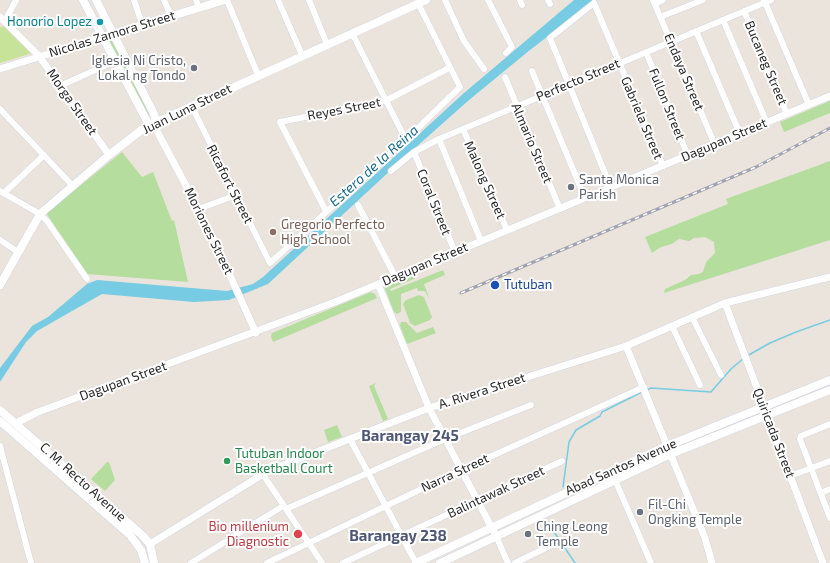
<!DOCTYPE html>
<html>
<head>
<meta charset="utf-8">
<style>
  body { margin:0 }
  canvas { display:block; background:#eae4dc }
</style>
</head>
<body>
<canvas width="830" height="563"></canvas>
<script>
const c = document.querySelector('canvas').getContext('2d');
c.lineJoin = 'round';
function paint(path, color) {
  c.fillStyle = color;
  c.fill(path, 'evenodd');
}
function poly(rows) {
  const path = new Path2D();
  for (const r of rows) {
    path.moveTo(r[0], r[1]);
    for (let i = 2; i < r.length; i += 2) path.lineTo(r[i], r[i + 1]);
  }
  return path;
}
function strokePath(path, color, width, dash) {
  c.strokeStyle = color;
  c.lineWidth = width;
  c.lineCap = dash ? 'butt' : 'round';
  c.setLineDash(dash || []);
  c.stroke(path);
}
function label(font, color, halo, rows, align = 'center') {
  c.font = font + ' "Exo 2",sans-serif';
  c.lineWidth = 4;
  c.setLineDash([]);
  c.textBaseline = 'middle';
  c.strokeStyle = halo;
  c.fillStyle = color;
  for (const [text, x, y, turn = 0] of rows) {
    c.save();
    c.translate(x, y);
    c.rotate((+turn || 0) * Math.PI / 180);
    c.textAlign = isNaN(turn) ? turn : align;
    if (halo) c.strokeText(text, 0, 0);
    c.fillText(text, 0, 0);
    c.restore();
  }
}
const green = poly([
  [112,37,152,112,149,115,146,115,106,39],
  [830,101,830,113,784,132,780,122],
  [122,152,142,177,153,172,172,221,174,220,188,282,87,274,46,213],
  [830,161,830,240,664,293,665,289,685,280,691,275,699,274,703,272,706,262,715,253,714,242,705,237,694,238,689,241,679,239,672,244,661,247,652,253,645,237,728,204,726,199],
  [443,270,445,275,424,284,430,300,425,291,418,291,417,288,401,294,401,312,397,314,394,312,384,286,414,274,416,278,390,289,391,291],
  [371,292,375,294,377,298,273,342,271,336,272,333],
  [419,295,424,297,432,317,430,320,415,326,410,323,403,304,406,300],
  [401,322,406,322,417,333,433,327,436,333,407,344,400,326],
  [376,383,374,386,388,419,383,421,369,386],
  [337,425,342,437,328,442,324,430],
  [107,462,109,462,115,480,105,491,91,479]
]);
const pitch = poly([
  [5,26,32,53,0,63,0,27]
]);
const water = poly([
  [574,0,595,0,530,50,469,100,406,156,268,284,229,300,194,302,102,294,37,331,26,342,0,382,0,368,32,326,48,317,87,284,97,280,227,291,253,284,263,277,464,93]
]);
const stream = poly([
  [747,356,770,343,796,332,830,320],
  [647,390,651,388,711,392,731,369,744,358],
  [563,487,569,442,576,430,600,416,602,412,642,392],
  [548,523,575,563]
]);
const minor = poly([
  [134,0,142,24],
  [164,0,171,16],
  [196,0,199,8],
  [227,0,258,75],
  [278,0,302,55],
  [309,0,327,44],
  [445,0,464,41,484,69],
  [488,0,512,47,506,53],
  [520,0,522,5],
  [548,0,550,4],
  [653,0,715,145],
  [764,0,809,105],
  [655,4,663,0],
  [744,11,787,114],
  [660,17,703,0],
  [723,20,767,123],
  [5,21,16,0],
  [696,31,740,134],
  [352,33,406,140],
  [646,52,688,156],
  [532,71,585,198],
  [505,77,560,209],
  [60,86,115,61],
  [191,105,270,263,406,140,460,87,418,3],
  [0,109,72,185],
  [463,129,507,230],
  [439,139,481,241],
  [414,152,455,252],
  [391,171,414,152,439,139,771,0],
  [611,188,550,38,594,3,663,166],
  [0,191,40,214,47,221,87,279],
  [4,193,44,155],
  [358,205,395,276],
  [199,209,236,195],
  [326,211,280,122,385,101,449,68],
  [0,240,18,252],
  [692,317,721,375],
  [672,326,700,385],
  [830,424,801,436,800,439,830,518],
  [350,439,416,563],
  [0,446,31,563],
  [262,473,322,563],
  [790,476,830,461],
  [615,480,651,563],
  [821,493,830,489],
  [286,509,445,439,531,405],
  [496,536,508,563],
  [191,563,283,506],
  [267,563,461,470,644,387],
  [343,563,562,461],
  [515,563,558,542]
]);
const tertiary = poly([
  [0,17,39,56,109,155],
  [0,69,103,37],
  [156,122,157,131,209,229,256,333],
  [378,284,429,408,496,536],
  [725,303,823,563],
  [626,346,705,538,712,563],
  [16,423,38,412,335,302,830,96],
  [150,544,268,471,429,408,626,346,725,303,830,277]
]);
const secondary = poly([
  [83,0,149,125],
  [96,0,154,114,156,122],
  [109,35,225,0],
  [0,285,40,214,109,155,144,128,426,0],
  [0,410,142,535,150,544,154,563],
  [0,421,130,535,141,550,145,563],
  [416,563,667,446,830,380],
  [440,563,671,454,830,390]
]);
const rail = poly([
  [461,293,756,167,830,128]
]);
const markers = [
  [100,22,4,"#0f9aa8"],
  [194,68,4,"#6b7280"],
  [571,187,4,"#6b7280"],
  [273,232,4,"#8d6e63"],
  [495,285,5,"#1a4fb4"],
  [227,461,4,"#2e9e5b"],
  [640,512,4,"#6b7280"],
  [298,534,5,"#e0444e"],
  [528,534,4,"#6b7280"]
];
const cultureNames = [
  ["Honorio Lopez",92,22]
];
const streetNames = [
  ["Nicolas Zamora Street",112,34,-17],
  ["Bucaneg Street",766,63,67],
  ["Endaya Street",684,72,67],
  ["Perfecto Street",578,80,-23],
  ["Morga Street",72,102,55],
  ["Fullon Street",667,104,68],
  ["Juan Luna Street",187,109,-26],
  ["Reyes Street",344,109,-11],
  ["Gabriela Street",642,118,67],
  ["Dagupan Street",724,140,-23],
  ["Almario Street",532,143,67],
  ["Malong Street",485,180,66],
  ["Ricafort Street",230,184,63],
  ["Coral Street",434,202,68],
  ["Moriones Street",209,231,64],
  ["Dagupan Street",425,264,-23],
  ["Dagupan Street",123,381,-20],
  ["A. Rivera Street",482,391,-18],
  ["Quiricada Street",774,433,69],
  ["Abad Santos Avenue",621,467,-24],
  ["Narra Street",455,473,-25],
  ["C. M. Recto Avenue",83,482,42],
  ["Balintawak Street",496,492,-25]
];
const worshipNames = [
  ["Iglesia Ni Cristo,",186,61,"right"],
  ["Lokal ng Tondo",186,76,"right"],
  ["Santa Monica",579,180],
  ["Parish",579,195],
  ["Fil-Chi",648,505],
  ["Ongking Temple",648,520],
  ["Ching Leong",536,527],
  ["Temple",536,542]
];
const educationNames = [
  ["Gregorio Perfecto",281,225],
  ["High School",281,240]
];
const transitNames = [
  ["Tutuban",504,285]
];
const leisureNames = [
  ["Tutuban Indoor",235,454],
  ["Basketball Court",235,469]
];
const healthNames = [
  ["Bio millenium",289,527],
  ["Diagnostic",289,542]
];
const waterNames = [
  ["Estero de la Reina",374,166,-42]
];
const quarterNames = [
  ["Barangay 245",410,436],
  ["Barangay 238",398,536]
];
paint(green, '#b5dd9d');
paint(pitch, '#c7e399');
paint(water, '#77cce4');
strokePath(stream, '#77cce4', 1.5);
strokePath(minor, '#d2d5e1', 7);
strokePath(tertiary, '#d2d5e1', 8);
strokePath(secondary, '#d2d5e1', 9);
strokePath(minor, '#fff', 6);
strokePath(tertiary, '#fff', 7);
strokePath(secondary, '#fff', 8);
strokePath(rail, '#a0a3b2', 3);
strokePath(rail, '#fff', 1.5, [4.5]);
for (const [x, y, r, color] of markers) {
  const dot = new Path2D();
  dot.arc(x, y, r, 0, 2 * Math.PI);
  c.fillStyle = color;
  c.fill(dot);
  strokePath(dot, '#fff', 1.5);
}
label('13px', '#0d838f', '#fff', cultureNames, 'right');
label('13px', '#292929', '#fff', streetNames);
label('13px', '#5b616d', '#fff', worshipNames, 'left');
label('13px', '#785e54', '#fff', educationNames, 'left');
label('13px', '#164399', '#fff', transitNames, 'left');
label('13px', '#27864d', '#fff', leisureNames, 'left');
label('13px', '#be3a42', '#fff', healthNames, 'right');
label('italic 14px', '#186b8e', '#fff', waterNames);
label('bold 15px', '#4e5776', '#fff', quarterNames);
</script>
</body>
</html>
